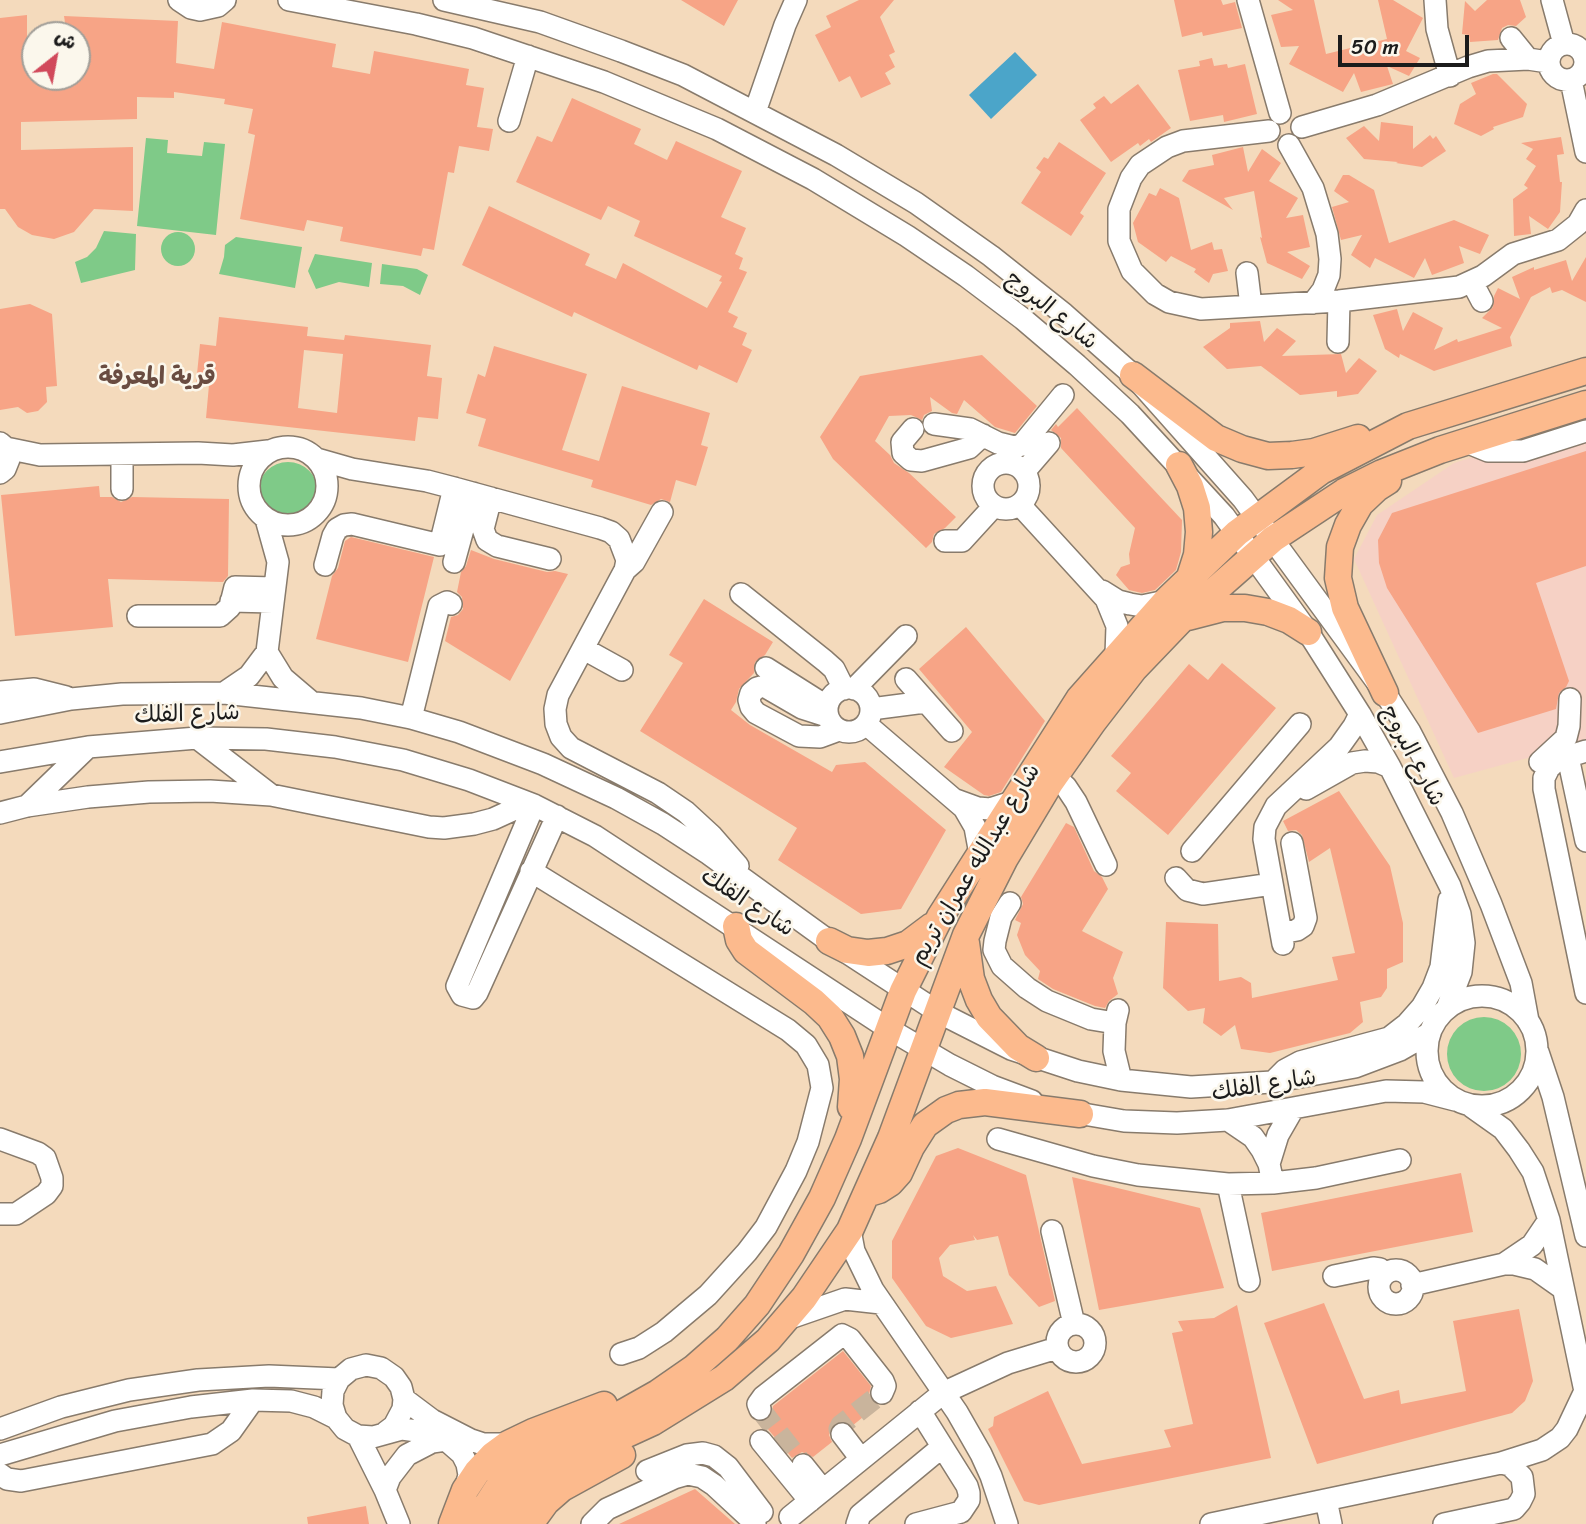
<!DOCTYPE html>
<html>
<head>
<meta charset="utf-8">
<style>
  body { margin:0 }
  #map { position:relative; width:1586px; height:1524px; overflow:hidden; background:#f4dabc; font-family:Sriracha,"Playpen Sans Arabic",sans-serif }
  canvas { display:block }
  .north { position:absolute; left:21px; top:21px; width:70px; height:70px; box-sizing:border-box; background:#fbf7ec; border:2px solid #a29f99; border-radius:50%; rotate:31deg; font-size:19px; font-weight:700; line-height:28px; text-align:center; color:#1c1c1c }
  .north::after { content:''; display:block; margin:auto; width:24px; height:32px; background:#d1495b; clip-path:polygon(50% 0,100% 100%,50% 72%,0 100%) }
  .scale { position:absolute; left:1338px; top:35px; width:131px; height:32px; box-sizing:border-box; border:4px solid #1c1c1c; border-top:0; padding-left:9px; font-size:21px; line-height:24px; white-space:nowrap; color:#1c1c1c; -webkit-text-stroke:5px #fbf7ec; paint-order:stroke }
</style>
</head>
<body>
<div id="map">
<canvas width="1586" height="1524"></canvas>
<div class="north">ش</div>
<div class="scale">50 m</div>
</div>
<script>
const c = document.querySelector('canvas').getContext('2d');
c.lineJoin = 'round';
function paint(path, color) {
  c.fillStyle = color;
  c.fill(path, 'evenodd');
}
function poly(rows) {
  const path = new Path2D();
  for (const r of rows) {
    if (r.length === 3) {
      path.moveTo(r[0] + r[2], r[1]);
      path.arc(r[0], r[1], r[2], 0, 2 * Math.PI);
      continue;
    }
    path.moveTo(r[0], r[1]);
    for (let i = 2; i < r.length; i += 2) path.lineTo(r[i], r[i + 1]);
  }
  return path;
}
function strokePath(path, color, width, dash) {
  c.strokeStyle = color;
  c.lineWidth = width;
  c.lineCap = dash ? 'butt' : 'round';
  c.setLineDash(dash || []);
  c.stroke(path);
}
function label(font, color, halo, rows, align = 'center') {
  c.font = font + ' Sriracha,"Playpen Sans Arabic",sans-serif';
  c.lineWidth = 5;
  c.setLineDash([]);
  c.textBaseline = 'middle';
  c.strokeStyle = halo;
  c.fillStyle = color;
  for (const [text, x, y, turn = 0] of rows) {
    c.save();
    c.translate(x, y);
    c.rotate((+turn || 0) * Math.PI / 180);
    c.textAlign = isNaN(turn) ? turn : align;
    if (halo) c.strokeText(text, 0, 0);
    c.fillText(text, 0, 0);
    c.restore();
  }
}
const built = poly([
  [1586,422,1586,742,1454,778,1354,559,1377,515,1454,463]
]);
const green = poly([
  [146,138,168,140,167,153,202,156,204,142,225,144,216,235,137,226],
  [104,231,136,234,135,270,81,283,75,262,87,257,96,248],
  [178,249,17],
  [236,237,302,247,295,288,219,274,224,257,225,245],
  [315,254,372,263,369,287,339,282,316,289,308,271],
  [382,264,417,269,428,275,420,295,403,286,380,284],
  [288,492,30],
  [1484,1054,37]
]);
const water = poly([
  [1015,52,1037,75,991,119,969,95]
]);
const building = poly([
  [681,0,738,0,724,26],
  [859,0,894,0,880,17,895,52,889,55,895,67,885,73,891,84,861,98,850,76,839,82,815,35,831,27,826,16],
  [1174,0,1221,0,1223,5,1235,2,1242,28,1203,36,1202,32,1182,37],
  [1278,0,1314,0,1326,54,1387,39,1378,0,1393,0,1423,18,1406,51,1420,58,1409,76,1387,66,1393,84,1361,92,1354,73,1343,92,1289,64,1299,46,1281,47,1271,15,1293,10],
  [1487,0,1520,0,1526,17,1516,26,1508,25,1502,28,1498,40,1470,42,1469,35,1462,34,1465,1,1475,11],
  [27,15,27,38,35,38,35,77,77,77,77,35,67,35,64,16,178,21,176,63,214,69,222,22,336,44,332,67,370,74,374,51,469,69,466,85,484,88,477,127,493,129,489,151,459,146,454,173,448,172,434,250,423,248,421,256,340,241,343,227,307,220,304,231,240,219,255,135,248,133,253,109,224,104,225,99,174,92,174,98,137,97,137,119,21,122,21,150,133,147,133,211,94,209,74,232,54,239,32,235,18,227,5,209,0,209,0,18],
  [1212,58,1214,66,1227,64,1228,68,1245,64,1257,114,1224,122,1223,115,1190,121,1178,70,1200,66,1199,61],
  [1493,74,1497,74,1527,104,1523,117,1493,127,1494,129,1481,136,1454,124,1460,104,1476,94,1471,83],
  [1138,84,1171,128,1151,142,1149,139,1140,146,1138,143,1111,162,1080,120,1096,108,1093,104,1104,96,1111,104],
  [572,98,641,129,634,144,667,160,676,141,742,171,721,217,746,228,735,254,743,258,739,269,747,272,728,312,738,317,733,327,747,333,742,345,752,350,737,383,699,365,697,370,574,312,572,317,462,265,489,206,590,254,585,265,616,279,623,263,707,308,722,282,719,281,722,276,634,236,640,221,608,206,601,220,516,182,537,136,552,142],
  [1381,122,1413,126,1413,149,1430,135,1433,139,1436,136,1446,151,1422,167,1396,163,1398,162,1364,159,1346,138,1364,126,1379,141],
  [1561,137,1564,154,1557,155,1560,182,1562,182,1560,212,1548,229,1529,216,1531,234,1514,236,1513,199,1528,188,1524,185,1536,166,1526,159,1533,149,1521,143],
  [1059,142,1106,173,1080,213,1084,216,1071,236,1021,203,1041,172,1036,168,1044,157,1048,159],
  [1243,147,1248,172,1262,149,1281,163,1269,181,1298,198,1286,218,1303,215,1310,247,1287,252,1310,266,1302,279,1267,263,1260,237,1262,238,1254,191,1224,198,1233,210,1182,181,1189,170,1214,165,1212,155],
  [1343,175,1349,175,1374,190,1389,243,1454,220,1489,235,1480,254,1459,246,1464,263,1432,275,1425,258,1414,278,1375,258,1370,268,1351,255,1362,235,1341,240,1332,207,1349,202,1334,191],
  [1160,188,1179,198,1191,250,1212,242,1214,250,1222,249,1228,271,1213,274,1209,283,1194,272,1196,269,1171,256,1166,262,1138,242,1133,223,1149,193,1156,196],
  [1586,257,1586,302,1562,290,1552,293,1550,287,1531,297,1510,337,1512,346,1434,371,1400,354,1399,358,1385,349,1373,315,1397,309,1403,331,1413,312,1443,328,1434,350,1457,339,1458,342,1502,328,1482,318,1493,307,1494,296,1498,288,1520,299,1512,277,1534,267,1534,270,1566,260,1572,281],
  [30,304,52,314,57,386,46,387,47,402,38,411,27,413,18,407,0,410,0,309],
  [219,317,308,327,307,336,344,340,345,335,431,345,427,376,442,378,438,419,418,417,415,441,206,418,209,385,196,384,200,344,216,346],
  [304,350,343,354,337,413,298,408],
  [1260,321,1264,342,1277,328,1296,341,1282,356,1341,354,1346,373,1359,358,1377,371,1358,394,1337,397,1337,391,1300,395,1261,366,1227,369,1203,347,1230,328,1230,323],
  [494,346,587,374,562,450,599,461,622,386,710,413,701,445,708,447,696,486,676,480,670,502,661,499,651,505,591,487,593,480,478,446,486,419,466,413,478,374,485,377],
  [982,355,1037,406,1015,433,995,427,964,400,957,414,952,413,930,397,932,411,924,415,922,420,911,415,889,416,875,441,890,455,894,463,909,473,956,517,945,528,934,534,932,542,926,548,833,459,820,437,860,376],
  [1077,408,1182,520,1181,552,1176,570,1155,590,1142,593,1129,590,1116,575,1121,567,1130,564,1129,554,1135,528,1061,448,1061,438,1051,430,1056,424,1058,427],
  [1586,451,1586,566,1536,583,1569,681,1566,687,1559,693,1556,709,1478,733,1387,588,1379,563,1378,540,1392,513],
  [99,486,100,497,112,497,121,502,132,497,229,499,228,576,223,582,108,579,113,627,15,636,1,495],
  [351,537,434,557,408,662,316,639,332,576,338,568,345,541],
  [471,550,494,559,547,572,555,571,568,574,510,681,445,641,451,617,458,615,463,609,462,597,457,592,461,572,466,566],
  [704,599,773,642,765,655,755,662,754,673,739,689,736,702,731,710,750,725,832,772,836,765,865,762,946,830,901,909,861,914,778,860,797,828,640,731,683,663,669,655],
  [966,627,1045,721,1001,792,989,796,984,795,944,767,972,732,919,669],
  [1222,663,1276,708,1168,835,1116,791,1131,773,1111,756,1189,664,1208,680],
  [1339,791,1390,866,1403,923,1403,962,1387,969,1387,988,1381,997,1360,1002,1363,1022,1350,1033,1270,1053,1241,1049,1235,1025,1221,1036,1203,1023,1205,1008,1188,1011,1163,988,1166,922,1218,924,1219,981,1241,977,1251,983,1252,998,1338,980,1332,957,1355,953,1330,848,1309,862,1302,835,1296,830,1288,831,1283,821],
  [1066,823,1074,827,1094,871,1102,877,1108,889,1082,931,1123,952,1113,978,1118,994,1109,1001,1105,1008,1095,1006,1053,989,1038,979,1040,971,1025,955,1017,935,1021,923,1015,920,1023,904,1021,897],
  [958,1148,1026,1175,1055,1301,1039,1307,1009,1275,998,1236,977,1240,973,1235,975,1240,950,1245,939,1258,943,1276,967,1291,996,1286,1013,1324,951,1338,926,1326,892,1278,892,1241,936,1156],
  [1461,1173,1473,1232,1272,1271,1261,1213],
  [1072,1177,1200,1208,1224,1288,1099,1310],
  [1324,1303,1364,1399,1399,1390,1401,1404,1466,1391,1453,1321,1519,1309,1533,1381,1525,1401,1512,1413,1317,1464,1264,1323],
  [1237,1305,1271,1458,1039,1505,1024,1501,988,1429,993,1426,994,1417,1048,1391,1082,1464,1171,1447,1164,1430,1193,1424,1172,1333,1183,1331,1178,1321,1214,1318],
  [843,1351,871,1386,869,1394,871,1400,878,1405,852,1426,841,1421,834,1424,829,1435,832,1442,813,1457,802,1452,792,1458,762,1422,771,1417,773,1406],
  [695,1489,735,1524,619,1524],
  [366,1506,369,1524,308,1524,307,1517]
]);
const minorTunnel = poly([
  [760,1409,803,1465],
  [842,1434,839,1429,841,1425,882,1393]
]);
const minor = poly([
  [179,0,191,8,200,10,218,6,225,0],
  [289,0,416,24,473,38,604,82,717,129,813,179,907,236,966,276,1023,319,1077,365,1130,414,1224,516,1308,632,1360,714,1390,767,1450,886,1460,914,1464,943,1461,972,1447,1008],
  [444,0,540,22,621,51,683,75,836,155,916,203,991,256,1064,314,1133,375,1243,499,1385,693,1410,732,1452,813,1491,904,1521,983,1528,1021],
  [1248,0,1280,113],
  [1435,0,1437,29,1450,76],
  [1552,0,1564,44],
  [1511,38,1528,59],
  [1567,62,18],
  [1571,80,1586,152],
  [755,112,785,25,796,0],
  [509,121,528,56],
  [1302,127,1377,105,1468,67,1488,61,1528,59,1548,62],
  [1269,131,1183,141,1167,147,1140,165,1131,178,1119,209,1119,241,1132,271,1155,294,1169,302,1201,309,1339,301,1459,287,1483,276,1513,254,1558,240,1578,224,1586,210],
  [1289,145,1313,188,1327,234,1330,259,1329,275,1323,290,1313,303],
  [1247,273,1251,306],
  [1472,282,1482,301],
  [1338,342,1339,301],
  [934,424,970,429,998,443,1014,447,1022,445,1063,395],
  [913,429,902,442,903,453,911,460,922,461,969,448,983,435],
  [1466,442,1488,451,1523,451,1586,431],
  [0,443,6,448,9,459,5,469,0,473],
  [288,486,39],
  [6,448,40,455,198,453,233,455,268,451],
  [122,454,122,489],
  [317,459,352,469,427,481,454,488,600,528,611,532,619,539,627,560,625,570,558,695,555,709,556,724,561,737,571,748,658,793,686,812,711,835,738,866],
  [1006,486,23],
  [1024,472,1049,443],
  [491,498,483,529,487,540,497,546,550,559],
  [1020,505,1106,599,1117,626,1116,655],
  [945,541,962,541,994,506],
  [454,562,473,493],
  [325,565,333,536,337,529,344,525,352,524,440,545,454,488],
  [625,570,634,562,662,512],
  [1102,591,1118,601,1130,604,1142,606,1166,601],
  [741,594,825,661,834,669,844,689],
  [231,601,273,602],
  [138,616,220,616,230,607,235,587,274,588],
  [584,649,622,670],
  [267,652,283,678,310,701],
  [766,668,826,706],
  [906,679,952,731],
  [849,710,22],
  [854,689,906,636],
  [0,692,34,689,66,697],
  [224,693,249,676,267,652,278,562,266,519],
  [871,709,925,702],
  [0,713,71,699,122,694,224,693,361,708,411,718,459,732,543,764,616,798,663,824,709,854,829,941,938,1012,1011,1049,1078,1071,1121,1080,1191,1087,1272,1082,1355,1067,1400,1050,1428,1034],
  [827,716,802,708,764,686,757,688,751,693,749,700,751,707,756,713,799,736,820,737,839,730],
  [411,718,439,606,447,602,451,604],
  [866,724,964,808,975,827,980,854],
  [197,738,271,795],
  [1586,751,1557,760,1549,768,1544,778,1544,789,1586,993],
  [1568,757,1586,841],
  [0,762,88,747,197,738,266,739,335,747,403,760,469,780,534,805,595,836,889,1029,950,1065,992,1086,1032,1101],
  [1540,762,1566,738,1569,726,1570,699],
  [1055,777,1066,787,1076,802,1106,865],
  [1306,789,1352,763,1365,761,1378,762,1390,767],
  [956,800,978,808,990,809,1012,802],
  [534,805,457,986,462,995,473,998,477,993,557,816],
  [27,806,88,747],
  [0,813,27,806,88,797,149,792,210,791,271,795,429,827,444,828,474,824,493,819,528,803],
  [1192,851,1300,724],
  [531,871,788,1030,806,1045,818,1065,822,1088,808,1142,796,1171,766,1227,747,1252,708,1295,664,1332,639,1348,621,1354],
  [1176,878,1187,890,1203,894,1272,884],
  [1010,903,1001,917,995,941,994,950,1002,966,1027,988,1047,1001,1091,1019,1115,1023],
  [1281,933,1297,930,1303,926,1306,918,1292,843],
  [1283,944,1264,839,1265,827,1276,806,1339,747,1354,726,1360,714],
  [1482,1051,55],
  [1118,1010,1115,1023,1114,1051,1121,1080],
  [1538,1052,1553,1097,1586,1236],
  [1276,1079,1285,1070,1300,1062,1389,1038,1407,1024,1422,1007,1433,988,1441,967,1449,900],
  [1472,1107,1503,1129,1519,1150,1533,1172,1549,1220,1586,1396],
  [1066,1111,1124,1121,1177,1123,1228,1120,1386,1091,1424,1092,1455,1100],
  [1228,1120,1253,1137,1262,1150,1269,1164,1273,1183],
  [0,1139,38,1153,45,1158,52,1178,52,1186,46,1194,16,1214,0,1214],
  [998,1139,1093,1166,1138,1175,1228,1184,1273,1183,1316,1178,1400,1160],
  [1269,1164,1278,1135,1293,1109],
  [1228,1184,1249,1281],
  [850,1230,854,1251,873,1290,957,1412,981,1454,991,1476,1007,1524],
  [1052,1231,1074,1324],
  [1504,1264,1532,1245,1549,1220],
  [1396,1287,17],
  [1334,1276,1373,1268,1380,1269,1385,1274],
  [1412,1285,1504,1264,1514,1264,1535,1269,1562,1288],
  [787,1319,845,1299,881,1303],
  [1076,1343,19],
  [404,1399,432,1420,471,1440,483,1444,508,1444],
  [760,1409,758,1404,763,1397,842,1335,850,1339,883,1381,885,1386,882,1393],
  [0,1429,61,1407,129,1390,198,1380,269,1376,339,1379],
  [386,1432,394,1426,403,1409,404,1399,401,1387,394,1377,381,1368,366,1365,351,1369,339,1379,333,1391,332,1405,336,1418,345,1429,358,1436,373,1437,402,1429,417,1431,446,1440,462,1454,467,1464,469,1475,465,1490],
  [842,1434,861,1459],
  [358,1436,385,1490,399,1524],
  [761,1441,810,1501],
  [0,1455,115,1421,191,1407,253,1400,291,1401,314,1407,336,1418],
  [803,1465,823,1490],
  [647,1471,687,1455,703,1453,714,1456,728,1467,762,1512],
  [0,1474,7,1479,21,1481,212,1444,231,1431,253,1400],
  [385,1490,390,1477,407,1455,432,1442,446,1440],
  [1326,1500,1331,1524],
  [790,1517,943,1393,1008,1363,1057,1348],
  [592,1524,607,1509,674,1478,688,1474,702,1477,714,1485,755,1523],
  [857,1524,860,1515,942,1447],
  [916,1524,961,1512,969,1500,969,1493,967,1486,920,1411],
  [1211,1524,1501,1463,1542,1450,1560,1438,1567,1429,1585,1391],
  [1444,1524,1514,1509,1520,1502,1524,1494,1522,1477,1510,1465,1501,1463]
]);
const major = poly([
  [1133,375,1216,438,1242,449,1268,456,1292,455,1314,452,1358,438],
  [1179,465,1190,486,1197,508,1199,532,1197,555,1190,577],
  [1188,617,1223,608,1245,608,1268,612,1289,620,1308,632],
  [1385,693,1345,608,1338,578,1340,547,1348,525,1360,504,1377,488,1388,481],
  [736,926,739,940,746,951,814,1002,830,1017,842,1036,850,1056,853,1079,851,1107],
  [829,941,847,950,868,953,887,951,908,944,932,926],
  [966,943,971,979,979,1000,989,1017,1018,1047,1036,1058],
  [866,1194,879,1190,890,1183,899,1173,911,1147,925,1125,946,1110,959,1105,985,1102,1080,1114],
  [452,1524,465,1490,477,1472,493,1455,508,1444,533,1432,604,1405],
  [479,1524,484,1509,501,1483,522,1461,551,1445,619,1415,658,1393,694,1368,727,1339,757,1305,791,1254,822,1198,848,1139,903,991,940,917,1079,699,1166,601,1237,533,1321,471,1408,426,1586,371],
  [504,1524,517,1503,534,1483,555,1467,653,1422,724,1378,768,1340,804,1298,850,1230,891,1138,966,935,1005,858,1050,783,1093,722,1134,669,1180,621,1273,539,1344,492,1382,473,1440,450,1586,404],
  [530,1524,546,1502,562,1488,622,1455]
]);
const streetNames = [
  ["شارع البروج",1051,311,39],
  ["شارع الفلك",187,715,-2],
  ["شارع البروج",1412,756,62],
  ["شارع عبدالله عمران تريم",976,865,-59],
  ["شارع الفلك",747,903,33],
  ["شارع الفلك",1264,1086,-9]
];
const neighbourhoodNames = [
  ["قرية المعرفة",157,378]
];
paint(built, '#f6d1c5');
paint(green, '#7fca88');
paint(water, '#4ba5c9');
paint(building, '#f7a486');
strokePath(minorTunnel, '#c9b49c', 21, [21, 10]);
strokePath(minor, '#887b6c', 24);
strokePath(major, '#887b6c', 29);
strokePath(minor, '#fff', 21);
strokePath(major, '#fcba8d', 26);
label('23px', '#1c1c1c', '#fbf7ec', streetNames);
label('bold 24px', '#694c41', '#fbf7ec', neighbourhoodNames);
</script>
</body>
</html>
